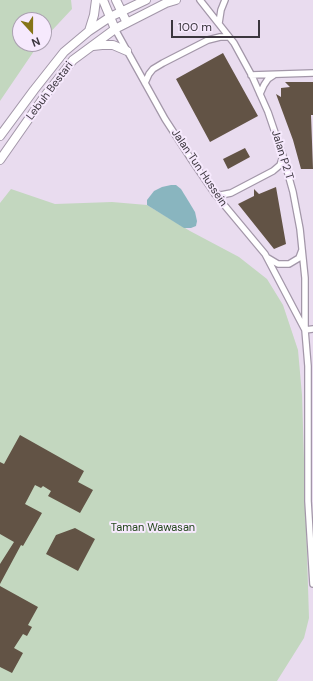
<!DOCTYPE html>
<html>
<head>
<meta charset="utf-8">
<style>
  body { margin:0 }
  #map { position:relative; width:313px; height:681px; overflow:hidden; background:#e9dcef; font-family:"DM Sans",sans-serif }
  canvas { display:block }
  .north { position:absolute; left:12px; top:12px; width:40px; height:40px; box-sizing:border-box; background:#f6e9fd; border:1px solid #aba1b1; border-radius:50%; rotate:159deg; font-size:11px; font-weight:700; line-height:16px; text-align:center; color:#3b363e }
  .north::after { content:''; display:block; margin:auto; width:14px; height:18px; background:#857417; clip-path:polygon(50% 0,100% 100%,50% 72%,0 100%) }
  .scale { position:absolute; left:171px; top:20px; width:89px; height:18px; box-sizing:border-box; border:2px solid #3b363e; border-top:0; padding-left:5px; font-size:12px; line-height:14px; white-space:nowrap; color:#3b363e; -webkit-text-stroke:3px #f6e9fd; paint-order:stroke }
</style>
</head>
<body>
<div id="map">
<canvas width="313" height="681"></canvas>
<div class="north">N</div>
<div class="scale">100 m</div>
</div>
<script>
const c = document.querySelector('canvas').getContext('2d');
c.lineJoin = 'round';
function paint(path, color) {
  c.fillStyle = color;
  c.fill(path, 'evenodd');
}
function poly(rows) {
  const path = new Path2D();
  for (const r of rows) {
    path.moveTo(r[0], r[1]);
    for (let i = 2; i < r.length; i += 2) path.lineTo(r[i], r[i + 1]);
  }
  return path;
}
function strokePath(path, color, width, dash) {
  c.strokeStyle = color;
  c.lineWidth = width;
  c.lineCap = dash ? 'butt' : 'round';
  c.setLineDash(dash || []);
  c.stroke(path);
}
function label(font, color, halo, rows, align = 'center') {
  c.font = font + ' "DM Sans",sans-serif';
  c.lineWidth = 4;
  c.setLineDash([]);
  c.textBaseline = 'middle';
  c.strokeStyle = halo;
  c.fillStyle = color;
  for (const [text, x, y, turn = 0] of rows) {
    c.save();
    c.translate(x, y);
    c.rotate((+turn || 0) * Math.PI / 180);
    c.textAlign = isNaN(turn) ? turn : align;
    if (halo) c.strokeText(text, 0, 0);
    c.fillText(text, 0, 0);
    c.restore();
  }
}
const green = poly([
  [0,0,71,0,72,9,44,39,44,20,20,20,20,44,40,44,34,51,0,101],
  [11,189,55,204,112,202,147,205,190,231,239,257,267,279,283,305,298,350,302,395,309,618,304,638,277,681,0,681,0,203]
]);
const water = poly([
  [171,185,176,185,181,189,189,202,195,212,197,221,196,226,191,228,184,228,147,205,147,200,154,191,162,187]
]);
const building = poly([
  [223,53,258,116,210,142,176,79],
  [285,82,313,82,313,115,311,115,313,169,301,169,293,140,276,94,281,97,281,88,290,87],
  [245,148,250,157,228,169,223,159],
  [276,187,286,244,274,249,238,204,254,196,254,189,259,194],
  [20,435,84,471,78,482,93,490,80,513,48,496,51,491,43,486,41,488,35,485,25,504,42,513,23,546,21,545,0,584,0,564,14,542,0,534,0,462,4,464],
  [75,528,95,539,78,571,46,554,56,535],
  [0,586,38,607,28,625,32,627,27,636,23,634,14,648,23,653,12,673,0,667]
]);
const minor = poly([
  [200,0,234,43,252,76,268,112,283,156,293,192,300,229,305,278,305,330,308,366,308,501,313,584],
  [219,23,221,10,225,0],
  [115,29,165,119,193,162,215,194,265,254,305,330],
  [251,75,313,73],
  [145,83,149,74,153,69,163,63,208,40,220,37,229,37],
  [260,94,264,85,268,79,274,75],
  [215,194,221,195,231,193,273,171,280,165,283,156],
  [268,258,278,264,289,264,299,258,302,250],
  [305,330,313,329]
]);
const secondary = poly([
  [103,0,115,29],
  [116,0,127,23],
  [89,31,94,15,96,0],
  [93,46,102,45,113,45,127,51],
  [0,136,34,90,64,52,89,31,110,17,146,0],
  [0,160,44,97,73,60,115,29,166,3,176,0]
]);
const streetNames = [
  ["Lebuh Bestari",50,91,-53],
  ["Jalan P2 T",282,155,73],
  ["Jalan Tun Hussein",199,168,56]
];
const parkNames = [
  ["Taman Wawasan",153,528]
];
paint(green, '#c3d7bf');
paint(water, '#89b5bf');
paint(building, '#625345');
strokePath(minor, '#a397a9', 8);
strokePath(secondary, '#a397a9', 10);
strokePath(minor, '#fff', 5.5);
strokePath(secondary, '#fff', 8);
label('11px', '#3b363e', '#f6e9fd', streetNames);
label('11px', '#26491f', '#f6e9fd', parkNames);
</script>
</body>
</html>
